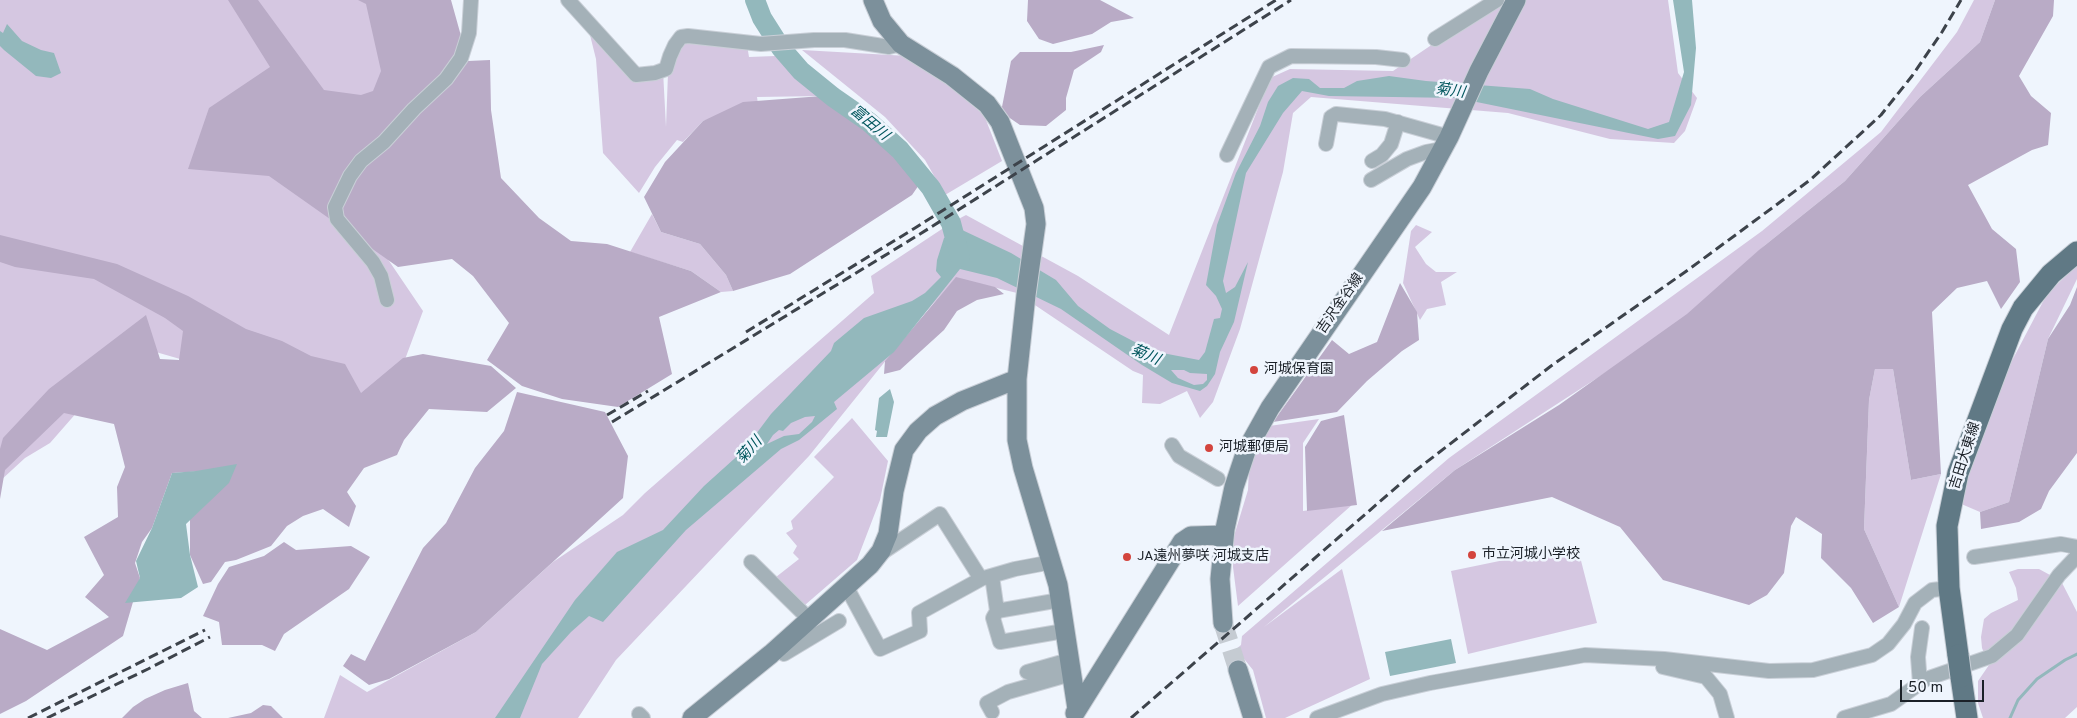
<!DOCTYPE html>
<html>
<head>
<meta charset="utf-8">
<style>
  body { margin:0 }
  #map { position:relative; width:2077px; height:718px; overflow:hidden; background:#eff5fd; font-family:Overpass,sans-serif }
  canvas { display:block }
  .scale { position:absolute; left:1900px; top:680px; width:84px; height:22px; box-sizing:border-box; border:2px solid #1b2128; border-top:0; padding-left:6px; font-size:15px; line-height:18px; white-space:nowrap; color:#1b2128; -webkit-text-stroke:4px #eff5fd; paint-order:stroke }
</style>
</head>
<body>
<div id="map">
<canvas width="2077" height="718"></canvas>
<div class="scale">50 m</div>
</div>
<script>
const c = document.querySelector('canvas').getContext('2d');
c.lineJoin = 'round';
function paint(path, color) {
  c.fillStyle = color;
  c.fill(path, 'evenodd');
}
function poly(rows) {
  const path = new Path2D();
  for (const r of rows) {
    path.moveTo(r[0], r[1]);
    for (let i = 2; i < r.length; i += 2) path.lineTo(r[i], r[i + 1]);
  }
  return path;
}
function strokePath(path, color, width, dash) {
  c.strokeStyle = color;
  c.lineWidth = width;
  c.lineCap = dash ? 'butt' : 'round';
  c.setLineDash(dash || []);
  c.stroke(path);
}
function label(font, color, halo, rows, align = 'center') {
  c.font = font + ' Overpass,"Noto Sans JP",sans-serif';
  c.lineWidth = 5;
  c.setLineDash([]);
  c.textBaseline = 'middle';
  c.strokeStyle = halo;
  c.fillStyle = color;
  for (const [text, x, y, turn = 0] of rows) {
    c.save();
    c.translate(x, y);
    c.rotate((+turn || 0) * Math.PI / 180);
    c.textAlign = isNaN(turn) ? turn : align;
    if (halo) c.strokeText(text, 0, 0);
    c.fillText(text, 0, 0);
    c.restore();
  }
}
const green = poly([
  [0,0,449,0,362,221,423,311,391,397,291,391,135,346,50,443,25,458,0,481],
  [1498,0,1668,0,1678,73,1697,98,1685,131,1674,143,1610,139,1508,113,1311,97,1293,113,1283,172,1240,329,1213,402,1200,418,1187,391,1160,404,1142,403,1143,375,1133,371,1017,293,956,278,916,323,809,456,616,660,578,718,324,718,340,675,367,692,476,632,553,562,623,515,645,493,874,293,871,276,951,223,966,215,1078,276,1169,335,1270,78,1290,69,1393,71],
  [1974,0,1995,0,1980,42,1920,97,1845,181,1764,246,1693,316,1455,470,1264,627,1342,569,1370,679,1285,718,1266,718,1253,670,1236,649,1241,645,1242,636,1449,458,1762,231,1881,132,1957,32],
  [590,35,625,71,663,71,666,127,668,73,673,49,691,40,747,45,749,57,775,56,822,96,757,97,758,104,703,121,683,142,677,140,655,167,639,193,603,153,596,59],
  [802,50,908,56,951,87,984,115,1002,161,945,195,925,160,885,117],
  [652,214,661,232,700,244,726,275,733,291,721,292,691,271,630,252],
  [1416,225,1432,232,1415,247,1426,264,1436,272,1457,272,1441,282,1446,305,1427,309,1420,320,1403,283,1411,231],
  [2077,265,2077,279,2048,339,2009,502,1980,512,1959,503,1994,395,2047,294],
  [1875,369,1893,369,1911,480,1941,474,1899,607,1864,529,1869,400],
  [852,418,888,461,880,500,857,560,805,605,776,577,799,559,793,553,797,546,786,533,793,529,791,521,834,477,814,457],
  [1319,419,1303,443,1303,511,1353,504,1238,606,1233,567,1234,536,1248,490,1249,466,1269,426],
  [1577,545,1597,623,1468,654,1451,571],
  [2018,569,2039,569,2061,581,2077,612,2077,707,2065,718,1983,718,1978,703,1978,681,1989,665,1982,648,1981,637,1984,619,1991,613,2018,600,2016,588,2009,572]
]);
const forest = poly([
  [228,0,258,0,324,90,361,95,373,91,381,71,366,4,358,0,451,0,468,61,490,60,491,110,501,178,539,218,571,241,607,244,691,271,721,292,659,317,672,374,618,407,562,399,522,386,487,360,509,323,473,276,452,259,398,267,269,176,188,169,209,108,270,67],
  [1028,0,1100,0,1134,18,1111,22,1092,34,1053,44,1039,39,1027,21],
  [1995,0,2054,0,2053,16,2019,76,2031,96,2051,113,2048,145,2032,150,1968,185,1992,229,2016,249,2020,282,2001,309,1987,281,1957,288,1932,312,1941,474,1911,480,1893,369,1875,369,1869,400,1864,529,1899,607,1873,623,1851,588,1821,558,1822,534,1796,517,1791,526,1784,573,1767,595,1749,605,1663,580,1620,527,1552,497,1382,531,1455,470,1559,405,1687,314,1759,250,1845,181,1920,97,1980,42],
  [1104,45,1101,52,1074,70,1066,98,1066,110,1046,126,1020,125,1001,112,1011,61,1020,52,1071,52],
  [822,96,846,106,874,133,900,150,921,182,912,195,790,274,733,291,726,275,700,244,661,232,644,197,665,162,703,121,743,102],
  [0,235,117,264,188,296,246,329,282,341,311,356,345,364,361,393,403,358,423,354,491,366,516,388,487,412,429,409,404,440,397,455,364,468,347,492,356,506,349,527,323,509,303,516,287,526,271,546,236,560,225,562,211,582,203,584,190,555,190,519,205,505,205,471,172,473,152,528,142,542,135,563,140,578,123,636,26,701,0,714,0,629,47,650,109,617,85,597,104,575,84,537,118,517,117,487,125,467,114,424,64,413,5,470,0,499,0,449,3,438,49,389,146,315,160,359,179,360,183,331,165,318,94,279,15,267,0,262],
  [956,277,995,287,1004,294,977,300,957,311,944,330,900,370,884,374,885,361],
  [1400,283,1417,312,1419,340,1402,351,1367,381,1337,412,1273,422,1332,340,1349,354,1377,342],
  [2077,287,2077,453,2049,491,2041,509,2019,522,1981,529,1980,512,2009,502,2048,339,2070,305],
  [517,392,605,412,628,456,623,498,476,632,389,679,369,685,343,666,351,654,365,661,423,548,446,523,475,468,504,431],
  [1344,415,1357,505,1307,511,1305,447,1321,421],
  [284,542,296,550,351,546,370,557,349,589,284,634,275,651,262,645,222,645,219,622,203,616,218,584,229,567,264,556],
  [188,683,194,711,202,718,122,718,133,707,145,699,165,690],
  [263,705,271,706,283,718,228,718,251,713]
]);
const water = poly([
  [1673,0,1692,0,1696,48,1691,105,1675,136,1658,139,1457,98,1329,96,1302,91,1283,113,1246,173,1223,281,1226,293,1235,287,1248,262,1234,322,1220,352,1215,374,1207,386,1200,391,1172,383,1142,365,1061,309,997,278,960,269,894,352,834,402,837,409,799,440,781,449,686,530,603,622,589,616,571,632,542,664,520,718,495,718,575,600,617,552,663,530,704,486,744,450,771,414,831,351,834,343,864,318,912,301,925,293,941,277,936,271,937,260,944,238,960,229,1011,253,1056,280,1078,306,1110,329,1152,351,1199,360,1205,352,1214,319,1220,318,1222,309,1216,296,1206,285,1217,225,1236,173,1260,126,1268,102,1278,86,1293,78,1309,79,1320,88,1344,88,1357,81,1389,76,1426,81,1530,89,1553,99,1648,129,1669,122,1684,72],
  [1171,370,1184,370,1190,373,1207,374,1207,380,1203,384,1194,385,1178,378],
  [815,416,812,422,799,434,784,436,767,444,773,435,779,430,783,431,791,423,805,417],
  [7,24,22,41,41,50,54,53,61,73,51,78,36,76,4,50,0,46,0,31,3,33],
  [890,389,894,402,887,437,876,437,877,431,875,430,879,398],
  [237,464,229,483,186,524,190,555,198,587,181,598,125,603,140,578,136,561,152,528,172,473,196,471],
  [1451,639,1456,663,1390,676,1385,652]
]);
const stream = poly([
  [2010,718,2018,700,2037,679,2065,660,2077,654]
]);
const river = poly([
  [755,0,762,18,781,48,801,71,833,97,869,122,900,150,931,188,951,223,960,257]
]);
const secondaryTunnel = poly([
  [1223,623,1238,670]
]);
const street = poly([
  [568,0,636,75,655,73,666,69,670,56,675,45,681,37,688,36,761,44,814,40,845,40,889,47,901,44],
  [1435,39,1497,0],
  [1326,144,1331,117,1336,114,1385,119,1449,137],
  [1227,155,1269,67,1291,56,1376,57,1403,60],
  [1372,161,1382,155,1391,144,1398,122],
  [1371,180,1407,159,1426,152,1442,149],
  [387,300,381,276,373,262,337,219,335,207,350,176,361,161,384,142,414,109,446,79,461,58,469,33,471,0],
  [1172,445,1179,456,1218,479],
  [1974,557,2061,544,2077,547],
  [751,562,809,619],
  [992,576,997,611,1060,600],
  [984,578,1015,569,1052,562],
  [846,586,880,649,920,631,919,613,981,579,940,514,880,554],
  [997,611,993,618,1000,642,1064,631],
  [778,647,784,654,839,621],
  [1663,667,1706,677,1720,694,1727,718],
  [1027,672,1069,660],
  [1920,684,1918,657,1922,628],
  [992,712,987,703,1008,692,1071,674],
  [639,714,643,718],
  [1317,718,1382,694,1430,683,1585,655,1664,659,1769,671,1813,670,1872,655,1888,644,1904,624,1915,603,1932,590,1949,588],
  [1844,718,1891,704,1926,679,1992,656,2017,635,2059,575,2077,556]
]);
const secondary = poly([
  [873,0,882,21,901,44,952,76,987,104,1000,122,1034,208,1036,224,1026,295,1017,379,1017,440,1023,468,1058,585,1077,709],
  [1223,623,1220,579,1225,529,1234,487,1246,451,1270,408,1422,187,1449,137,1479,71,1516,0],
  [1238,670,1253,718],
  [1075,713,1182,542,1191,536,1224,535],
  [692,718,771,654,870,565,881,551,888,534,894,491,904,450,918,431,935,416,962,401,1017,379]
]);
const primary = poly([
  [1958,655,1949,588,1947,526,1958,473,2012,329,2023,308,2051,274,2077,252],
  [1961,677,1967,718]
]);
const rail = poly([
  [746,332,915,228,1276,0],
  [607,415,648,391],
  [612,422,920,234,1291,0],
  [28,718,205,630],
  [47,718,148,669,210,637],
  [1131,718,1415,471,1551,366,1688,270,1810,180,1881,115,1912,76,1942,32,1961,0]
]);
const primaryBridge = poly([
  [1958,655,1961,677]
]);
const markers = [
  [1254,370,5,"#d3443d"],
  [1209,448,5,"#d3443d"],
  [1472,555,5,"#d3443d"],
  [1127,557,5,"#d3443d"]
];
const streetNames = [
  ["吉沢金谷線",1341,304,-55],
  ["吉田大東線",1966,456,-72]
];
const poiNames = [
  ["河城保育園",1264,370],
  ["河城郵便局",1219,448],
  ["市立河城小学校",1482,555],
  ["JA遠州夢咲 河城支店",1137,557]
];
const waterNames = [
  ["菊川",1450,92,8],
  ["富田川",869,124,40],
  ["菊川",1145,356,23],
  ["菊川",750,451,-48]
];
paint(green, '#d5c7e1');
paint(forest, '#b9abc6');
paint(water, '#93b8bc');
strokePath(stream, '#93b8bc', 3);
strokePath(river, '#93b8bc', 20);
strokePath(secondaryTunnel, '#c5cbd2', 19, [19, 9]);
strokePath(street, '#c9cfd7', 16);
strokePath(secondary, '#c9cfd7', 21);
strokePath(primary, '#c9cfd7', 23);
strokePath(street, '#a4b1b8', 14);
strokePath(secondary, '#7c909b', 19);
strokePath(primary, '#607985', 21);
strokePath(rail, '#3d434b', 3, [10, 5]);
strokePath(primaryBridge, '#c9cfd7', 23, []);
strokePath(primaryBridge, '#607985', 21);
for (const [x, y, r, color] of markers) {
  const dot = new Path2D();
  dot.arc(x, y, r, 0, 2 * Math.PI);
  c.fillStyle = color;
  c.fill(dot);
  strokePath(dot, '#eff5fd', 2);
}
label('14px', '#1b2128', '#eff5fd', streetNames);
label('14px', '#1b2128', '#eff5fd', poiNames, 'left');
label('italic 15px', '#00565d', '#eff5fd', waterNames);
</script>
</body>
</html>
